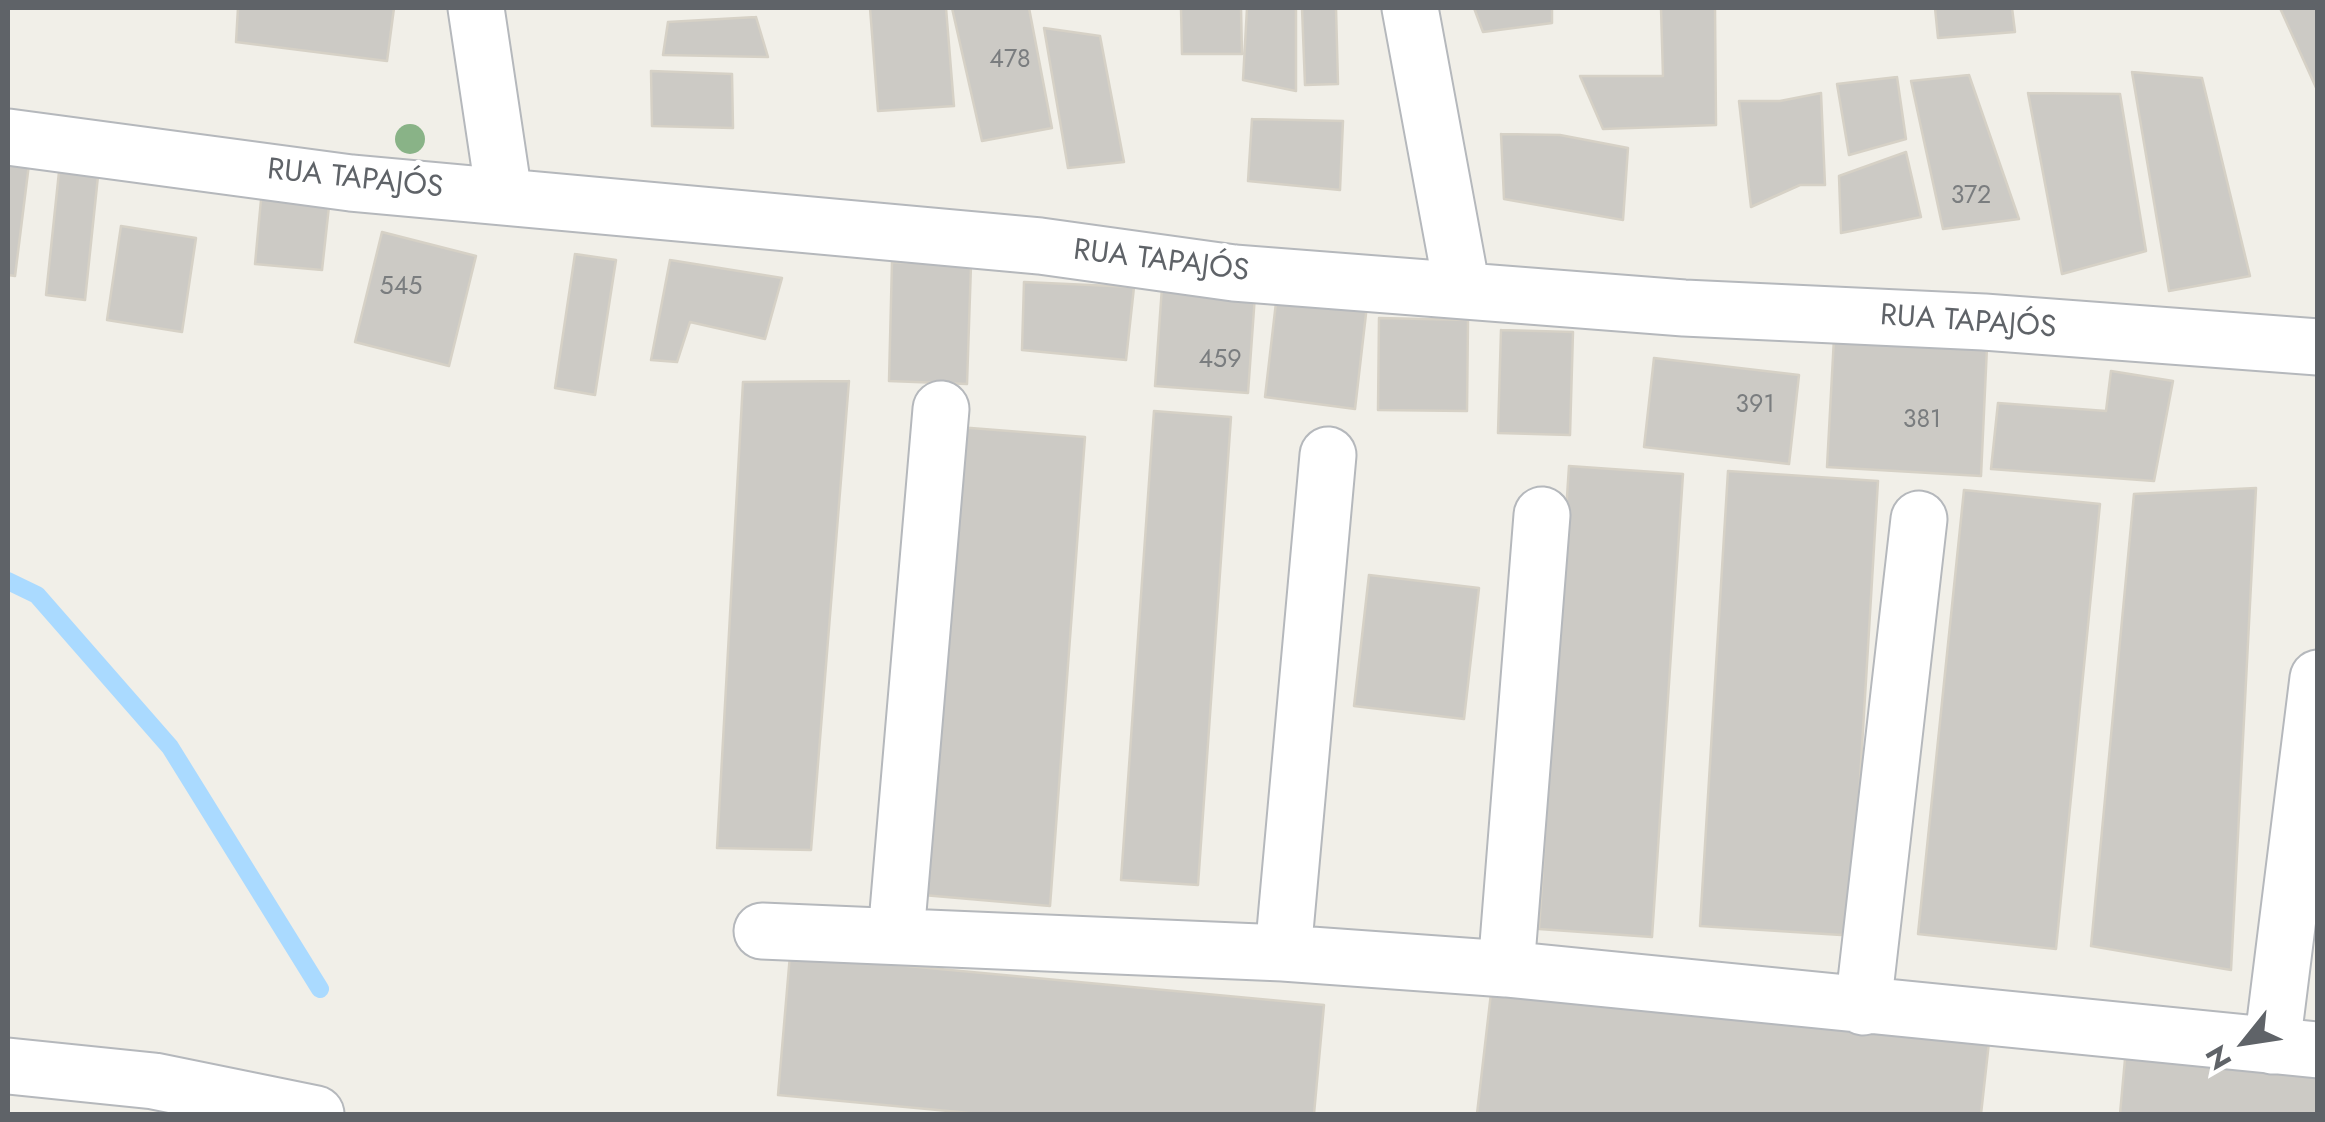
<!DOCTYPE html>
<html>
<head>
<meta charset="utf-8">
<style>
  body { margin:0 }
  #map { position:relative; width:2325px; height:1122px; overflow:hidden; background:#f1efe8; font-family:Jost,sans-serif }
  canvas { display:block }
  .frame { position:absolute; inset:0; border:10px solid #5f6368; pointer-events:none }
  .north { position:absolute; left:2195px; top:992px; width:100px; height:100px; -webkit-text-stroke:8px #fff; paint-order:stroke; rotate:240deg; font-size:28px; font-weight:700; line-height:40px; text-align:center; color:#5f6368 }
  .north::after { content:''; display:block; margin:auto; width:35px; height:45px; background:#5f6368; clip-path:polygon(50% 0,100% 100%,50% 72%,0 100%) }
</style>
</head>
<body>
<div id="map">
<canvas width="2325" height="1122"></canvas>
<div class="frame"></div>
<div class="north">N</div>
</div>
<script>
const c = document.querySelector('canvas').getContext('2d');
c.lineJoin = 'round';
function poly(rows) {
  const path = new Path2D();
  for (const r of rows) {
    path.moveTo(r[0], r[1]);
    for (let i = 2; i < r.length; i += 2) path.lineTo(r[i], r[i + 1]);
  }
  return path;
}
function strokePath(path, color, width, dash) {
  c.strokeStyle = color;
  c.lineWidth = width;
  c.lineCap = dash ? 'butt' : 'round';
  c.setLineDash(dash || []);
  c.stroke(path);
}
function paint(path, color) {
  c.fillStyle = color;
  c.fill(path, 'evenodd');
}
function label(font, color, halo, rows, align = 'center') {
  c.font = font + ' Jost,sans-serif';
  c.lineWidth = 10;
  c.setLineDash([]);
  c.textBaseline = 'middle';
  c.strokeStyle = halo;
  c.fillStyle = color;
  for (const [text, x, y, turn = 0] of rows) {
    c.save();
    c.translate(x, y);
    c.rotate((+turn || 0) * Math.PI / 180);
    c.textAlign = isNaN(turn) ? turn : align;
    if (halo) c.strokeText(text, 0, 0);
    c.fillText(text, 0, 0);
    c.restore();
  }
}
const stream = poly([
  [8,581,37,595,170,747,320,989]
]);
const building = poly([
  [238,8,394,8,387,61,236,42,238,8],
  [870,8,946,8,954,106,878,111,870,8],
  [952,8,1029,8,1052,128,982,141,952,8],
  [1181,8,1241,8,1242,54,1182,54,1181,8],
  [1247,8,1296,8,1296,91,1243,80,1247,8],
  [1302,8,1336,8,1338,84,1305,85,1302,8],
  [1474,8,1552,8,1552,23,1483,32,1474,8],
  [1661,8,1715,8,1716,125,1603,129,1580,76,1663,76,1661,8],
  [1935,8,2012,8,2015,32,1938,38,1935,8],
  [2280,8,2318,8,2318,92,2280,8],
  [756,17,768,57,663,55,668,22,756,17],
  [1044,28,1100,36,1124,162,1068,168,1044,28],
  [651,71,732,74,733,128,652,126,651,71],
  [2132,72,2202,78,2250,276,2169,291,2132,72],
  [1969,75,2019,219,1943,229,1911,81,1969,75],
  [1897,77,1906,139,1849,155,1837,84,1897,77],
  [1821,93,1825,185,1800,185,1751,207,1739,101,1780,101,1821,93],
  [2028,93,2120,94,2146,251,2062,274,2028,93],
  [1252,119,1343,121,1340,190,1248,181,1252,119],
  [1501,134,1560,135,1628,148,1623,220,1504,199,1501,134],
  [1906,152,1921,217,1841,233,1839,176,1906,152],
  [8,153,30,156,15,276,8,275,8,153],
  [59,172,98,176,85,300,46,295,59,172],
  [262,189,330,197,322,270,255,264,262,189],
  [121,226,196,238,182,332,107,320,121,226],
  [382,232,476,256,449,366,355,342,382,232],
  [575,254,616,260,595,395,555,388,575,254],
  [670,260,782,278,765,339,690,322,677,362,651,360,670,260],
  [892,262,971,265,967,384,889,381,892,262],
  [1024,282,1134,287,1126,360,1022,350,1024,282],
  [1162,287,1255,295,1248,393,1155,386,1162,287],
  [1277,294,1367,305,1355,409,1265,397,1277,294],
  [1379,318,1468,320,1467,411,1378,410,1379,318],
  [1501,330,1573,332,1570,435,1498,433,1501,330],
  [1834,338,1987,347,1981,476,1827,467,1834,338],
  [1654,358,1799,375,1789,464,1644,447,1654,358],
  [2111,371,2173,381,2154,481,1991,469,1998,403,2106,411,2111,371],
  [849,381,811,850,717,848,743,382,849,381],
  [1154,411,1231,417,1198,885,1121,880,1154,411],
  [958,427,1085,437,1050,906,923,895,958,427],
  [1569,466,1683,474,1652,937,1539,929,1569,466],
  [1728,471,1878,481,1851,929,1841,935,1700,926,1728,471],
  [2256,488,2231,970,2091,946,2134,494,2256,488],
  [1964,490,2100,504,2056,949,1918,934,1964,490],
  [1369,575,1479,588,1464,719,1354,706,1369,575],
  [790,955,1324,1005,1314,1114,980,1114,778,1095,790,955],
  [1493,976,1990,1033,1981,1114,1477,1114,1493,976],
  [2127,1037,2318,1054,2318,1114,2120,1114,2127,1037]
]);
const street = poly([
  [476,8,504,195],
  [1410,8,1462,289],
  [8,137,351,183,1040,246,1234,273,1684,308,1984,322,2318,347],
  [762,931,1283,953,1506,969,2318,1050],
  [896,935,941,409],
  [1283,953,1328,455],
  [1506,969,1542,515],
  [1863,1007,1919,519],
  [2272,1046,2318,678],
  [8,1066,154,1081,316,1114]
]);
const trees = [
  [410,139]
];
const numberNames = [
  ["478",1010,61],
  ["372",1971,197],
  ["545",401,288],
  ["459",1220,361],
  ["391",1755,406],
  ["381",1922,421]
];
const streetNames = [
  ["RUA TAPAJÓS",355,180,6],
  ["RUA TAPAJÓS",1161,262,7],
  ["RUA TAPAJÓS",1968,323,4]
];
strokePath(stream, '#aadaff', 18);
paint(building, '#cccac5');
strokePath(building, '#d6d1c6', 2.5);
strokePath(street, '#b5b8bc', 59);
strokePath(street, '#fff', 55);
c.fillStyle = '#89b387';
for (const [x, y] of trees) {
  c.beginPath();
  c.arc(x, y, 15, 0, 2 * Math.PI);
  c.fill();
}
label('25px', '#7a7d7f', null, numberNames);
label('30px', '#5f6368', '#fff', streetNames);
</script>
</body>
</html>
